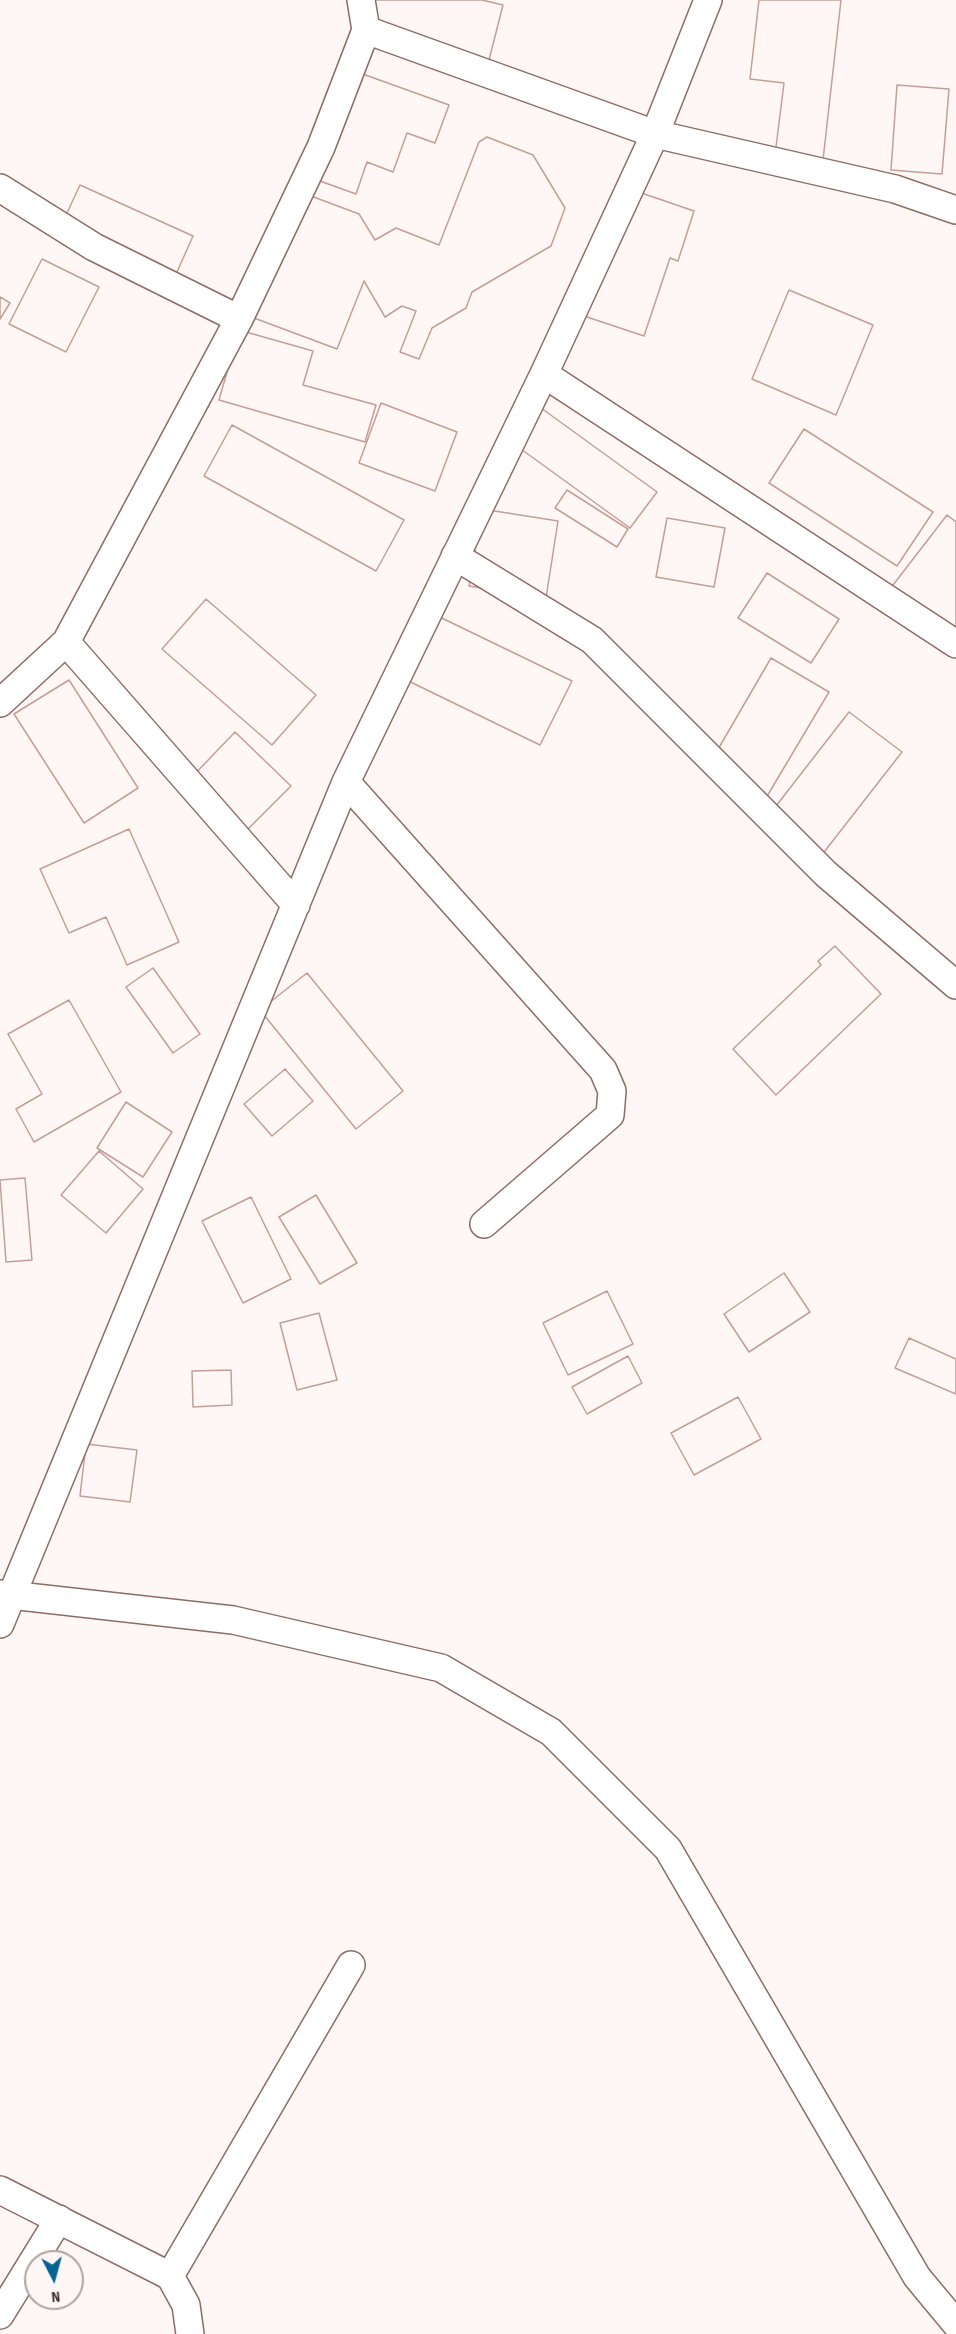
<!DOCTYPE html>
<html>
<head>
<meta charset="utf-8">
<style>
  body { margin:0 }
  #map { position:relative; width:956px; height:2334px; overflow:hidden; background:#fff7f5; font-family:"Sofia Sans Condensed",sans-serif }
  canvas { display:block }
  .north { position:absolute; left:24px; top:2250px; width:60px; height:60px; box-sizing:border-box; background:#fff7f5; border:2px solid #aea3a1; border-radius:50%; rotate:174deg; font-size:16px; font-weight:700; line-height:24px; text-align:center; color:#342522 }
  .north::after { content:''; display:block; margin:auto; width:21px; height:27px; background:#056494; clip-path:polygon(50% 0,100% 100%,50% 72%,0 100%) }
</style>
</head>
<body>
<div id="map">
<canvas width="956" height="2334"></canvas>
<div class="north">N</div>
</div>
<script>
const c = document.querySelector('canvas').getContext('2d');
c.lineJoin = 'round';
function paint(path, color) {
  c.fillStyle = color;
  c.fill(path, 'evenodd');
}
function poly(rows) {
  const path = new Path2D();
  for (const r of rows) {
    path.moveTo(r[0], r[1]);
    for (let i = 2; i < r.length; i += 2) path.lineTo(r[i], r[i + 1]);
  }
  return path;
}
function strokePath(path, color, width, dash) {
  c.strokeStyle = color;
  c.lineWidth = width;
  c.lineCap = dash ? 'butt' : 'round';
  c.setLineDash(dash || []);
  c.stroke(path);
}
const building = poly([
  [374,0,482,0,503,5,488,64,366,32,374,0],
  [374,0,482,0,503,5,488,64,366,32,374,0],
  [759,0,841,0,823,160,775,155,784,83,750,79,759,0],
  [759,0,841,0,823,160,775,155,784,83,750,79,759,0],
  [346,68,449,105,435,143,407,133,393,172,367,162,356,194,306,176,346,68],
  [346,68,449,105,435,143,407,133,393,172,367,162,356,194,306,176,346,68],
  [897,85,949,89,942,174,891,170,897,85],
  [897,85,949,89,942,174,891,170,897,85],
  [487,137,533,155,565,208,551,246,472,292,466,308,432,328,419,359,400,352,416,311,402,306,385,317,364,281,337,349,254,318,303,193,359,214,375,240,396,228,439,245,479,142,487,137],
  [487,137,533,155,565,208,551,246,472,292,466,308,432,328,419,359,400,352,416,311,402,306,385,317,364,281,337,349,254,318,303,193,359,214,375,240,396,228,439,245,479,142,487,137],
  [80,185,193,236,173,281,59,230,80,185],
  [80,185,193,236,173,281,59,230,80,185],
  [621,186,694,211,678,261,670,258,644,336,578,314,621,186],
  [621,186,694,211,678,261,670,258,644,336,578,314,621,186],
  [42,259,99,287,66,352,9,324,42,259],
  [42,259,99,287,66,352,9,324,42,259],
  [789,290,873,325,836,415,752,379,789,290],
  [789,290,873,325,836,415,752,379,789,290],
  [0,297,10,303,0,319,0,297],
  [0,297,10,303,0,319,0,297],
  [239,330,313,351,303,385,376,405,365,442,219,400,239,330],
  [239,330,313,351,303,385,376,405,365,442,219,400,239,330],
  [381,403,457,432,435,491,359,463,381,403],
  [381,403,457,432,435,491,359,463,381,403],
  [541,408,657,492,630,528,514,444,541,408],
  [541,408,657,492,630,528,514,444,541,408],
  [232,425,404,520,376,571,204,476,232,425],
  [232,425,404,520,376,571,204,476,232,425],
  [804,429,933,512,897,566,769,483,804,429],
  [804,429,933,512,897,566,769,483,804,429],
  [567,490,628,529,617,547,555,508,567,490],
  [567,490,628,529,617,547,555,508,567,490],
  [482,509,558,521,546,598,469,586,482,509],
  [482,509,558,521,546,598,469,586,482,509],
  [947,515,956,522,956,640,890,589,947,515],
  [947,515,956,522,956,640,890,589,947,515],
  [667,518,725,528,714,587,656,577,667,518],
  [667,518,725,528,714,587,656,577,667,518],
  [767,573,839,619,811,663,738,618,767,573],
  [767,573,839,619,811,663,738,618,767,573],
  [206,599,316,695,272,745,162,649,206,599],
  [206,599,316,695,272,745,162,649,206,599],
  [421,608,572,681,540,745,390,672,421,608],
  [421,608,572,681,540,745,390,672,421,608],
  [771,658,829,692,763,803,706,770,771,658],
  [771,658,829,692,763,803,706,770,771,658],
  [69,680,138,788,84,823,14,714,69,680],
  [69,680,138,788,84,823,14,714,69,680],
  [849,712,902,752,821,856,769,815,849,712],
  [849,712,902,752,821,856,769,815,849,712],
  [235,732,291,786,244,833,189,780,235,732],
  [235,732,291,786,244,833,189,780,235,732],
  [129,829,179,942,127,965,106,917,69,933,40,869,129,829],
  [129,829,179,942,127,965,106,917,69,933,40,869,129,829],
  [835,946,881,994,776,1095,733,1049,821,965,818,961,835,946],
  [835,946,881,994,776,1095,733,1049,821,965,818,961,835,946],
  [153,968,200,1034,173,1053,126,987,153,968],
  [153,968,200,1034,173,1053,126,987,153,968],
  [307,973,403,1091,356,1129,260,1010,307,973],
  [307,973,403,1091,356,1129,260,1010,307,973],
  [69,1000,121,1092,34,1142,16,1109,42,1094,8,1034,69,1000],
  [69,1000,121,1092,34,1142,16,1109,42,1094,8,1034,69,1000],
  [285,1069,313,1101,272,1136,244,1104,285,1069],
  [285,1069,313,1101,272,1136,244,1104,285,1069],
  [126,1102,172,1132,143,1177,97,1148,126,1102],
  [126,1102,172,1132,143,1177,97,1148,126,1102],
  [99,1151,143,1189,106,1233,61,1195,99,1151],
  [99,1151,143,1189,106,1233,61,1195,99,1151],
  [25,1178,32,1260,6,1262,0,1180,25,1178],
  [25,1178,32,1260,6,1262,0,1180,25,1178],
  [316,1195,357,1263,320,1284,279,1217,316,1195],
  [316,1195,357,1263,320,1284,279,1217,316,1195],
  [251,1197,291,1279,243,1303,202,1221,251,1197],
  [251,1197,291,1279,243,1303,202,1221,251,1197],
  [784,1273,810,1312,749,1352,724,1314,784,1273],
  [784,1273,810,1312,749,1352,724,1314,784,1273],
  [607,1291,633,1344,568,1375,543,1323,607,1291],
  [607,1291,633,1344,568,1375,543,1323,607,1291],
  [319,1313,337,1380,297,1390,280,1323,319,1313],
  [319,1313,337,1380,297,1390,280,1323,319,1313],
  [909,1338,956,1359,956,1394,895,1368,909,1338],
  [909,1338,956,1359,956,1394,895,1368,909,1338],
  [628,1356,642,1383,587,1414,572,1387,628,1356],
  [628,1356,642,1383,587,1414,572,1387,628,1356],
  [231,1370,232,1405,193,1407,192,1371,231,1370],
  [231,1370,232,1405,193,1407,192,1371,231,1370],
  [738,1397,761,1439,694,1475,671,1433,738,1397],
  [738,1397,761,1439,694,1475,671,1433,738,1397],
  [86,1444,137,1450,130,1502,80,1496,86,1444],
  [86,1444,137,1450,130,1502,80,1496,86,1444]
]);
const minor = poly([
  [366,30,655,134,895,189,956,210],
  [0,188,94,247,239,319],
  [544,374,956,644],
  [455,556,592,640,826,874,956,985],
  [66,642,296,905],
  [0,703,66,642,239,319,321,147,366,30,361,0],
  [346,782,603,1070,612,1091,610,1115,484,1224],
  [0,1594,233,1620,441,1668,551,1732,668,1849,917,2277,956,2324],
  [0,1624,346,782,544,374,655,134,708,0],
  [0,2190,170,2276,186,2305,190,2334],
  [170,2276,351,1965],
  [0,2315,59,2219]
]);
paint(building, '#dfb8b0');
strokePath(building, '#c49e96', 1.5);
strokePath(minor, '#8e6b64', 30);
strokePath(minor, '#fff', 27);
</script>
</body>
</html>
